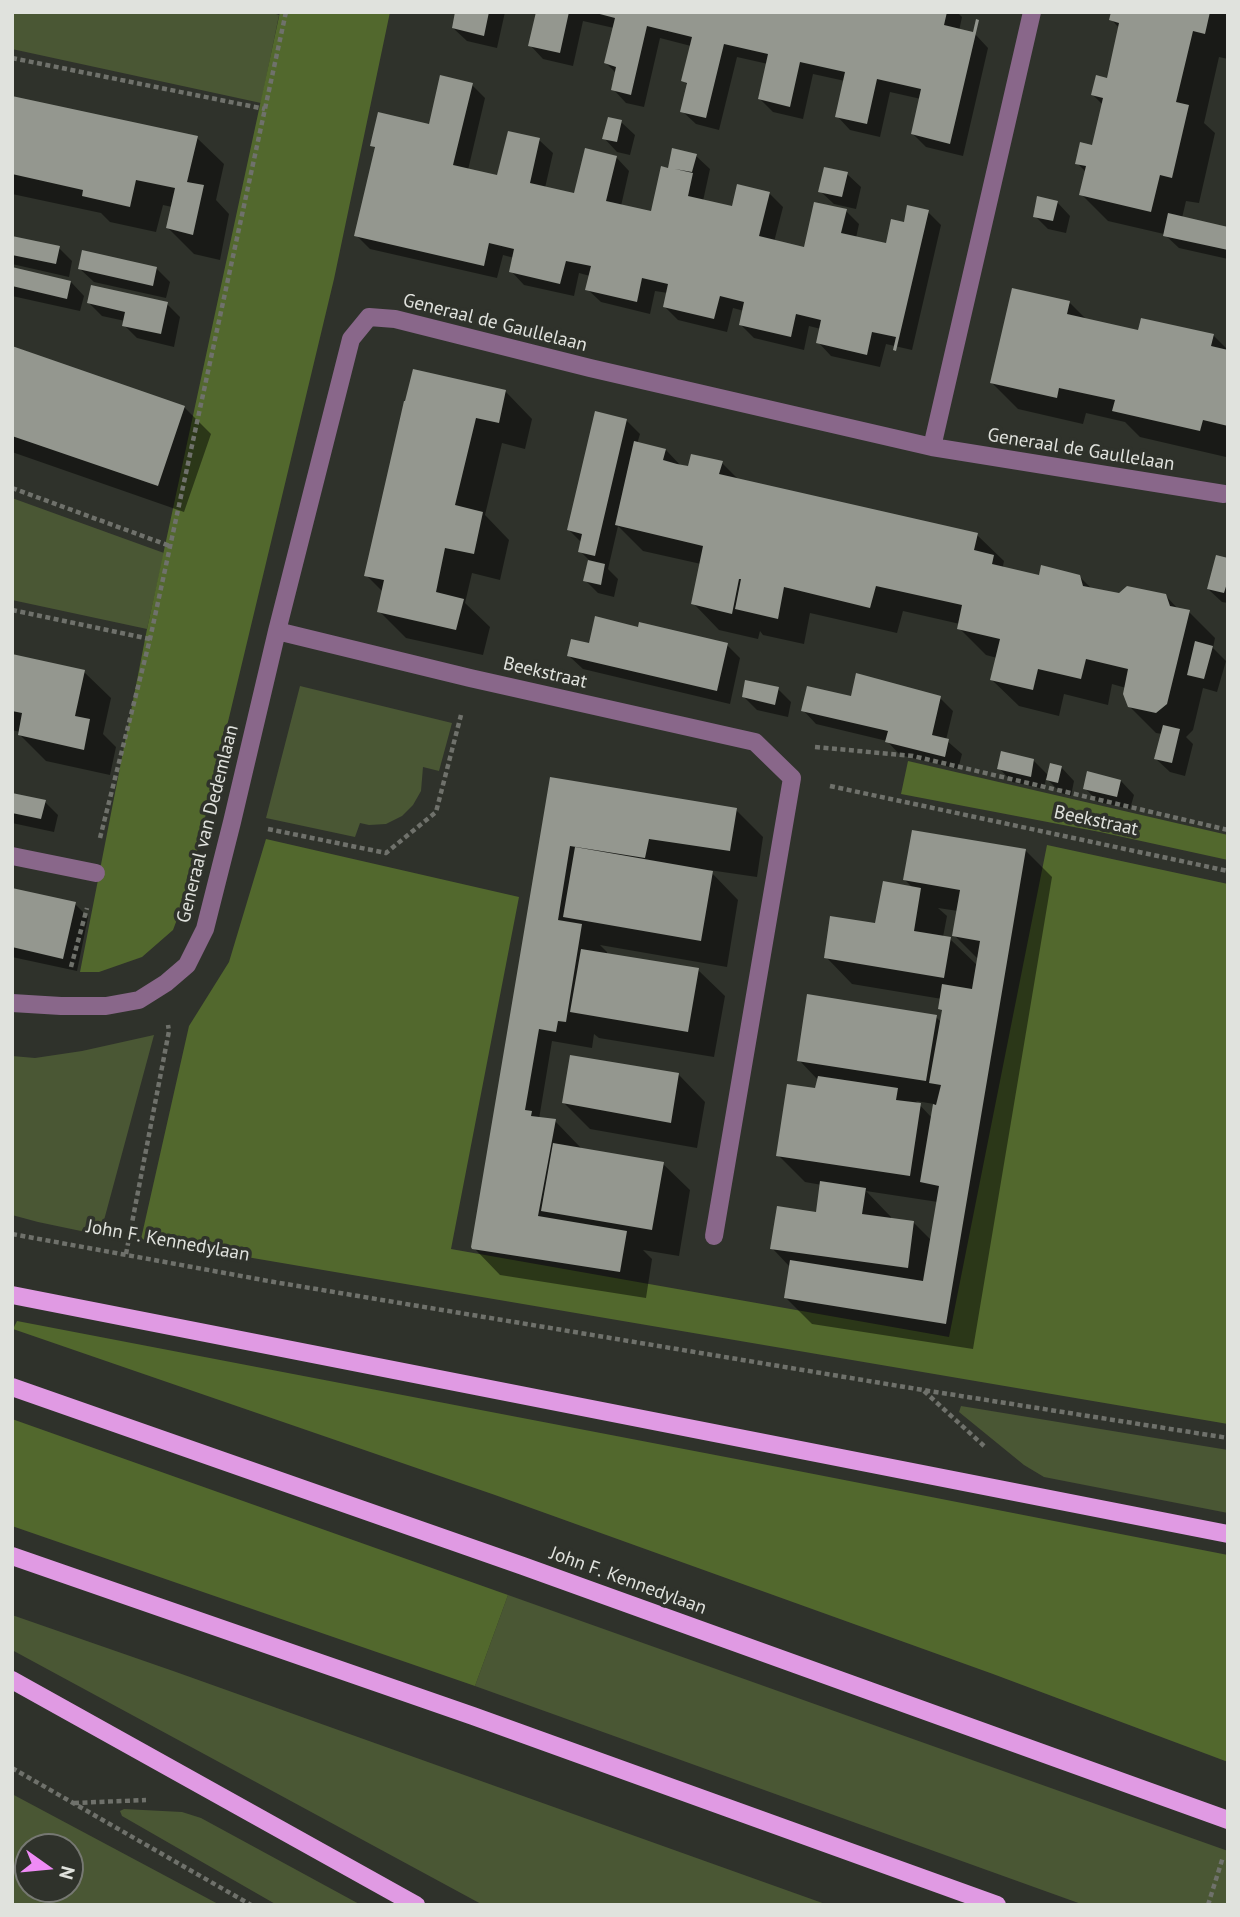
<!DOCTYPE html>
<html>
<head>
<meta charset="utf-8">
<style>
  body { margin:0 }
  #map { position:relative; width:1240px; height:1917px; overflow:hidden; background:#2f322b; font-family:"PT Sans",sans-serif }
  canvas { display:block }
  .frame { position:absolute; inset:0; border:14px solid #e0e2dd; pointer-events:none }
  .north { position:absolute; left:14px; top:1833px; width:70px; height:70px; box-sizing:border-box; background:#2f322b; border:2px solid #767872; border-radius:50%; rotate:105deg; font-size:19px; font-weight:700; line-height:28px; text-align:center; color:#e0e2dd }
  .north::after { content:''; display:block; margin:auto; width:24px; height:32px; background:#ef8bf6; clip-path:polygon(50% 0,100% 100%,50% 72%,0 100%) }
</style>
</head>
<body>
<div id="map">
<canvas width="1240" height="1917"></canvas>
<div class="frame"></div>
<div class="north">N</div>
</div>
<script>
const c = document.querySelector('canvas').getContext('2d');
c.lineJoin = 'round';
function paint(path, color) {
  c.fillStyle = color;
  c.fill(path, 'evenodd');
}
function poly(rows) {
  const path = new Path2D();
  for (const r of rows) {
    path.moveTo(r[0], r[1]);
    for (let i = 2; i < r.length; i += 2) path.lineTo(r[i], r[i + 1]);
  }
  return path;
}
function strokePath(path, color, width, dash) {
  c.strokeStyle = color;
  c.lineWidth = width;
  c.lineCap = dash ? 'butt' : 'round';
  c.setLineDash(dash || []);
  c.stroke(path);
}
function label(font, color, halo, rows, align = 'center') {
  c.font = font + ' "PT Sans",sans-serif';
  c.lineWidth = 7;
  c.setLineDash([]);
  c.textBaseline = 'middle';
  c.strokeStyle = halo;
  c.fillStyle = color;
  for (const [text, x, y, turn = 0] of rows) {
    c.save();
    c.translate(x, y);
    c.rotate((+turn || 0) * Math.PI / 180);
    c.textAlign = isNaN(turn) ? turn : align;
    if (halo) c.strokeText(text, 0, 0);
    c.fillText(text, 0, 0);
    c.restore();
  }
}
const green = poly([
  [12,12,270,12,279,15,261,103,12,49],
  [12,498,164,553,147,629,12,600],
  [300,686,452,723,439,771,423,767,421,791,413,805,402,816,386,824,369,825,360,823,355,837,266,818],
  [154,1035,100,1235,38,1222,12,1215,12,1056,35,1058,82,1051],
  [961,1406,1228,1450,1228,1513,1044,1477,1024,1465,959,1412],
  [508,1595,1228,1851,1228,1905,1084,1905,475,1686],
  [12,1615,176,1672,828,1905,483,1905,12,1650],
  [12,1794,220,1905,12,1905],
  [28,1847,70,1847,70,1889,28,1889],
  [124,1809,182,1812,201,1818,361,1905,277,1905,122,1816,120,1811]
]);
const forest = poly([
  [280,12,390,12,334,279,187,893,173,930,142,957,99,972,80,972,147,629],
  [908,761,1228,835,1228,860,1100,832,901,794],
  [266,839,519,897,451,1249,949,1337,1047,845,1228,884,1228,1424,141,1239,189,1026,229,962],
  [17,1321,783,1468,1228,1555,1228,1762,993,1674,495,1495,13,1329],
  [12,1419,508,1595,475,1686,12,1526]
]);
const shadow = poly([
  [457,12,505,12,497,48,467,41,453,28],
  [537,12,957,12,962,17,959,31,975,34,988,48,963,156,926,147,913,134,921,99,890,92,880,137,850,130,837,116,845,81,813,74,803,119,773,112,760,99,768,64,737,57,719,130,696,124,682,111,688,86,683,80,691,46,660,38,644,107,626,103,613,89,616,73,606,63,614,28,583,21,573,66,543,59,530,45],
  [1112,12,1228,12,1228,59,1219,57,1204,123,1215,133,1199,203,1186,201,1182,218,1228,229,1228,259,1179,248,1164,234,1108,221,1081,194,1086,172,1077,163,1094,147,1103,105,1093,95,1108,80,1120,29,1111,19],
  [472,85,485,98,468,170,498,177,539,140,553,153,545,188,576,196,616,157,629,171,621,206,652,213,670,170,696,156,710,169,703,201,734,208,769,193,783,207,774,242,805,249,846,211,859,224,856,238,887,245,905,224,928,212,941,225,912,350,886,344,880,367,831,356,818,342,821,329,809,326,804,350,754,338,741,325,744,311,733,308,727,332,678,320,665,307,668,293,655,291,650,314,601,302,587,289,590,276,579,273,574,296,524,285,511,271,514,258,503,255,497,278,370,249,356,235,377,150,372,145,430,126],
  [12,98,197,138,224,164,216,200,229,214,220,260,194,254,168,228,172,207,163,205,156,232,110,222,101,213,12,194],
  [621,122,635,135,630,155,617,152,604,138],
  [847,174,861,187,856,209,834,204,820,191],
  [1057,202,1070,216,1066,233,1048,229,1035,216],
  [12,238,59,248,72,261,69,277,12,264],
  [156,268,170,282,166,298,94,282,80,269],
  [12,269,71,282,84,296,80,311,12,296],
  [89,303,167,304,180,317,174,347,137,338,124,325,125,321,102,316],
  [1070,303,1087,320,1139,332,1143,320,1214,336,1228,350,1228,451,1226,457,1140,437,1125,422,1086,413,1083,424,1018,409,992,383],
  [12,352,184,407,211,434,184,512,12,452],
  [414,372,506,392,532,419,525,449,502,443,485,515,509,540,500,580,472,573,465,603,490,627,483,655,406,638,379,611,383,592,366,575],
  [626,420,640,434,637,444,666,450,682,467,722,463,739,480,977,535,1004,561,1003,566,1006,569,1040,577,1079,576,1092,589,1119,595,1166,596,1179,610,1189,612,1215,638,1213,648,1226,661,1217,692,1203,688,1193,730,1186,737,1193,744,1185,776,1170,772,1156,759,1162,734,1156,733,1129,706,1126,688,1112,684,1108,705,1064,694,1059,716,1019,706,992,680,997,658,986,655,959,628,960,624,903,611,897,633,810,613,804,644,763,635,760,631,758,639,719,630,693,603,701,564,643,551,618,526,608,569,618,579,614,597,598,593,585,580,589,560,580,551,582,543,569,530],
  [1228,560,1228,603,1222,602,1208,589],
  [639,629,727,645,740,658,730,704,583,669,569,656,590,645],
  [12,656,84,672,111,698,103,734,116,747,110,775,46,761,20,735,20,732,12,730],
  [778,689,791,702,788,717,757,710,743,696],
  [853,698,940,698,953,711,946,740,962,754,958,769,900,755,887,741,816,724,803,710],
  [1034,761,1049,776,1061,767,1074,781,1071,796,1061,793,1046,778,1044,789,1012,782,999,768],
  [552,779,736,810,763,837,757,877,709,870,738,900,727,967,600,945,607,952,607,955,698,970,725,996,714,1057,599,1038,594,1034,592,1048,552,1041,539,1119,555,1121,581,1148,581,1149,663,1164,690,1190,679,1256,643,1250,652,1259,646,1298,500,1275,474,1248],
  [1121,781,1134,795,1130,809,1098,802,1085,788],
  [12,795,45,802,58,815,54,832,12,823],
  [1026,851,1052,877,973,1349,812,1324,785,1297,790,1267,772,1248,817,1214,822,1185,805,1182,778,1155,817,1090,818,1080,799,1060,936,1017,941,1022,943,1012,940,1008,942,999,852,984,826,957,877,925,913,888,905,880],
  [938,908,958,911,954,935,979,960,978,966,950,939,943,937,947,916],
  [916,1101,934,1104,932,1118],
  [866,1191,938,1202,932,1241,914,1223,891,1220,891,1217],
  [12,890,75,904,88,917,77,971,12,957],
  [679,1075,705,1102,697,1148,590,1129,564,1103]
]);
const building = poly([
  [455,12,489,12,484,36,452,28],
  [536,12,569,12,560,53,528,46],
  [592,12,947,12,944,25,973,32,976,19,979,20,950,144,911,134,921,89,877,79,867,124,835,117,845,72,800,62,790,107,758,99,768,54,724,44,706,118,680,112,687,83,681,81,692,37,647,26,631,95,611,90,616,67,604,63,615,18],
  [1111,12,1210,12,1205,34,1193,31,1176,102,1189,105,1172,178,1160,175,1151,212,1079,195,1086,166,1075,164,1080,142,1092,145,1103,98,1091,95,1096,75,1107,78,1119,23,1109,20],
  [440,75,473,83,453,165,497,175,508,131,540,138,530,183,574,193,585,148,617,156,606,201,651,211,661,166,668,168,672,148,697,154,692,172,675,169,693,173,688,196,732,206,737,184,770,192,759,236,804,247,814,202,847,209,841,233,886,243,891,219,904,222,907,205,929,210,896,351,893,350,896,337,872,332,867,355,816,343,821,320,796,314,791,337,739,325,744,302,720,296,714,319,663,307,668,284,642,278,637,302,585,290,591,266,566,261,560,284,509,272,514,249,489,243,484,266,354,236,375,147,370,146,378,112,429,124],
  [12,96,198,136,187,182,204,185,193,235,166,228,175,188,136,180,130,207,82,196,83,190,12,174],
  [608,117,622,120,617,142,602,139],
  [824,167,848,172,842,197,818,192],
  [1037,196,1058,201,1053,221,1033,217],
  [1168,213,1228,227,1228,250,1163,236],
  [12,236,60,246,56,264,12,255],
  [82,250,157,267,153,286,78,269],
  [12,267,71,281,67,299,12,286],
  [91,285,168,302,161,334,122,326,125,312,87,303],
  [1012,288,1070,301,1067,314,1138,330,1141,318,1214,334,1211,346,1228,350,1228,426,1203,420,1200,431,1112,411,1115,400,1059,388,1057,398,990,383],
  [12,346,185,406,158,486,12,436],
  [413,369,506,390,499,423,476,418,455,505,483,512,474,554,445,548,436,592,464,599,456,630,377,612,384,580,364,576,404,401,405,401],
  [595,411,627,419,595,556,578,552,582,534,567,530],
  [634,441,666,449,663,460,677,464,688,466,691,454,723,461,719,474,978,533,974,550,994,555,992,564,1039,575,1041,565,1080,575,1083,586,1119,593,1127,586,1166,594,1170,606,1190,610,1167,704,1156,713,1128,707,1123,694,1128,669,1086,659,1081,679,1038,669,1033,690,990,680,1000,639,957,629,962,605,876,586,870,608,784,587,778,619,735,609,741,579,739,579,732,614,691,604,703,546,615,525],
  [1216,555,1228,558,1228,580,1224,593,1207,589],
  [588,560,605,564,601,585,583,581],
  [595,616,638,627,639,622,728,643,717,691,567,656,571,639,589,643],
  [1195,641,1213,646,1204,679,1187,675],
  [12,654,85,670,75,716,90,719,84,750,18,735,22,713,12,711],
  [856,673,941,696,932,735,949,739,945,757,885,742,888,731,801,711,807,686,851,696],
  [745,680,779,687,775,705,742,697],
  [1163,725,1180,729,1172,763,1154,759],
  [1001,751,1034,759,1031,777,997,769],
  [1050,763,1062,766,1058,783,1046,780],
  [1087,771,1121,780,1117,797,1083,789],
  [550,777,737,808,730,851,649,839,645,858,570,846,558,920,582,924,566,1022,558,1021,556,1032,539,1029,525,1110,532,1111,531,1116,556,1119,538,1216,627,1231,620,1272,472,1249,471,1247],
  [12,793,46,800,41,819,12,813],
  [912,830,1026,849,946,1324,784,1298,790,1260,923,1281,939,1186,920,1182,933,1104,936,1105,941,1085,929,1083,942,1010,938,1009,942,984,972,989,980,941,952,936,960,890,903,880],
  [575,847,713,871,701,941,563,917],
  [883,881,921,888,914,931,951,937,944,978,824,958,830,916,875,923],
  [12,888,76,902,63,959,12,947],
  [581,949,699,968,688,1032,570,1012],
  [807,994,937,1015,926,1081,797,1061],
  [570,1055,679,1073,671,1123,562,1103],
  [818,1076,898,1088,896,1100,921,1103,910,1176,776,1156,787,1084,815,1088],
  [553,1143,664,1162,652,1230,541,1211],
  [820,1181,866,1188,862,1214,914,1221,908,1268,770,1249,777,1206,816,1212]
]);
const path = poly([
  [12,58,265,109],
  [12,488,170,546],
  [12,610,150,639],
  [815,747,913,756,1228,830],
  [830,786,1228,871],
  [268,829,386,853,436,812,461,715],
  [100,838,150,639,286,12],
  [71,967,87,908],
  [12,1234,274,1282,923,1390,1228,1438],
  [126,1254,169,1031,168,1025],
  [924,1391,984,1446],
  [12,1768,251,1905],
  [74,1803,146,1800],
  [1208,1905,1223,1857]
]);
const minor = poly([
  [932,447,1032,12],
  [277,631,470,678,755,742,792,778,714,1236],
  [12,856,96,873],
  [12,1003,61,1006,106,1006,139,1000,166,983,187,965,205,929,232,822,277,631,351,339,369,317,395,319,590,368,932,447,1224,494]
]);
const major = poly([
  [12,1295,1228,1534],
  [12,1387,523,1566,1228,1820],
  [12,1556,473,1716,997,1905],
  [12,1680,416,1905]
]);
const streetNames = [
  ["Generaal de Gaullelaan",495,323,14],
  ["Generaal de Gaullelaan",1081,450,9],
  ["Beekstraat",545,673,13],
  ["Beekstraat",1096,821,12],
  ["Generaal van Dedemlaan",208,824,-76],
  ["John F. Kennedylaan",168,1241,10],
  ["John F. Kennedylaan",628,1581,20]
];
paint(green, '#4a5734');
paint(forest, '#52682d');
paint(shadow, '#0007');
paint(building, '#94978f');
strokePath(path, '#6f716b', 4.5, [5, 3.5]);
strokePath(minor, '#89678a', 18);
strokePath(major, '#e09ae3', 18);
label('19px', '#e0e2dd', '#2f322b', streetNames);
</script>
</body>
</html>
